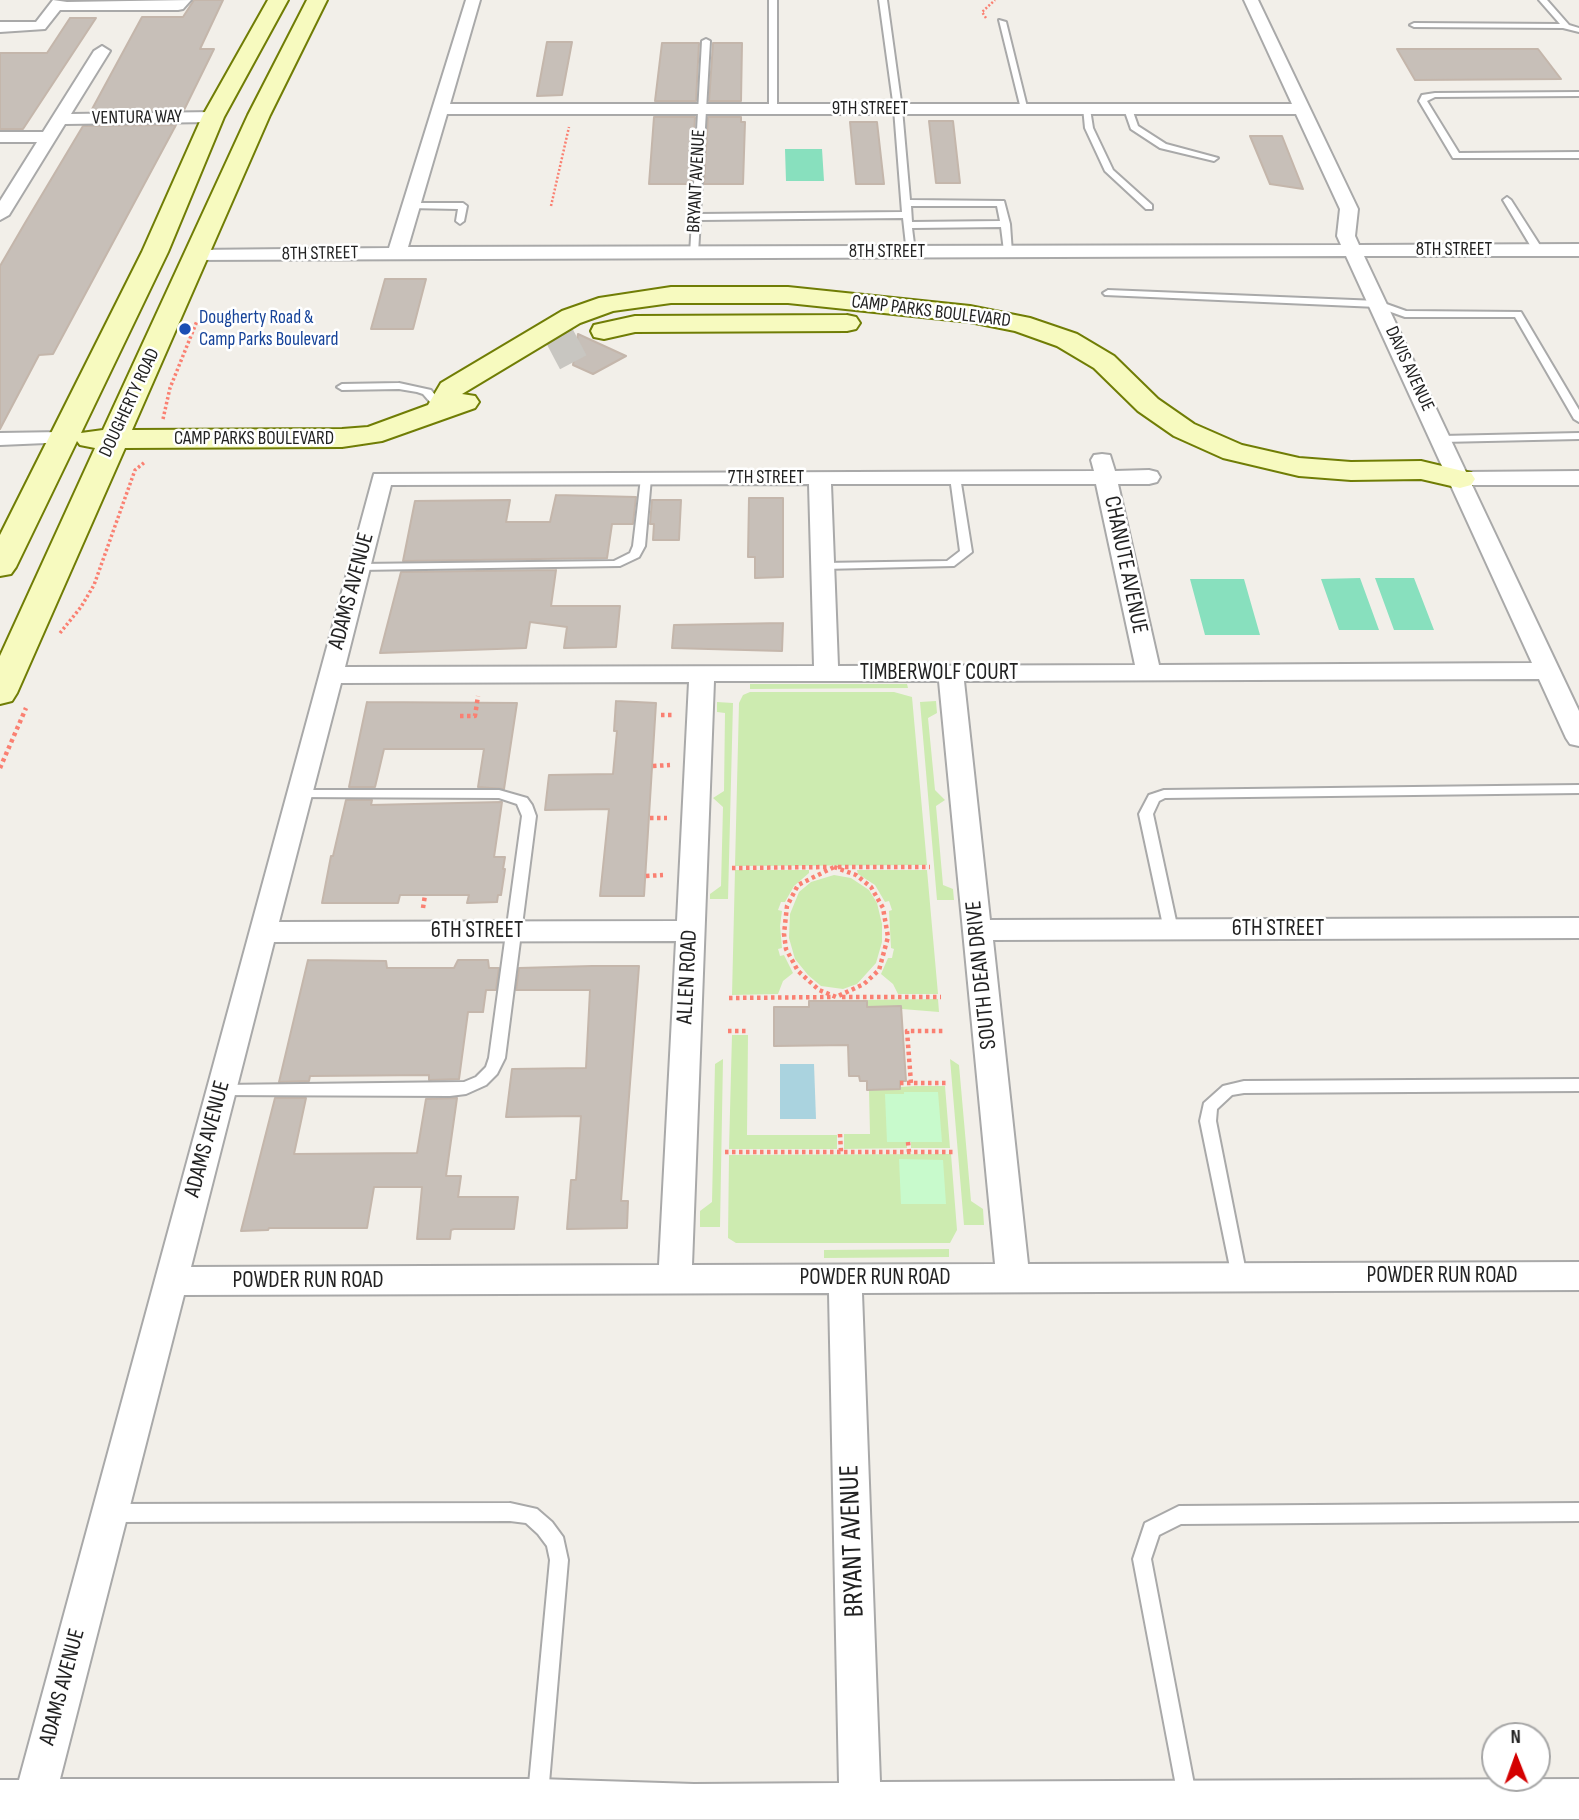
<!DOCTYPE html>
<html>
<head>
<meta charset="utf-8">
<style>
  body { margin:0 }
  #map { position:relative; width:1579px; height:1820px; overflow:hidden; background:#f2efe9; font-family:"Sofia Sans Condensed",sans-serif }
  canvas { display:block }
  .north { position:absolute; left:1481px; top:1722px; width:70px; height:70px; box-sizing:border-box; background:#fff; border:2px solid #a7a7a7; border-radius:50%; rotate:359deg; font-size:19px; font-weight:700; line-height:28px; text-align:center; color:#222 }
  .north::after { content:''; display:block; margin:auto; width:24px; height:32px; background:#d40000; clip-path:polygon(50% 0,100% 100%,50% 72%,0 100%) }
</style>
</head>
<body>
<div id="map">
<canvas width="1579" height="1820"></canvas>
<div class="north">N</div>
</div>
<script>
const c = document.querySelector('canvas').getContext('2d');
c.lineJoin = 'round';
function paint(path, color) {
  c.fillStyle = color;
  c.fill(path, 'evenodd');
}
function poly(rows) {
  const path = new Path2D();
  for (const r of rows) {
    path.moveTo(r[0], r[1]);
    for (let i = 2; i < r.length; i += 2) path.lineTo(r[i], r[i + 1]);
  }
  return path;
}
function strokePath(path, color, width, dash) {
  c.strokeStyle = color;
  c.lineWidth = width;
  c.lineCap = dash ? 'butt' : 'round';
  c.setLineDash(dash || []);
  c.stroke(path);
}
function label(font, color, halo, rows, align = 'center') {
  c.font = font + ' "Sofia Sans Condensed",sans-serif';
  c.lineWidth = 5;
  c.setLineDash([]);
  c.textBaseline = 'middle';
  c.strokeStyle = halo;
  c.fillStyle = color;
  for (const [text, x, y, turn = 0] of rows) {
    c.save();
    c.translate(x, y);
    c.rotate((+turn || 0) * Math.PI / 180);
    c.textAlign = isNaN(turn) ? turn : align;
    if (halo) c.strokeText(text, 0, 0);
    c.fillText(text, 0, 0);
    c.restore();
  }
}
const grass = poly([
  [750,684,907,684,908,688,750,689],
  [750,692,894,692,912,697,927,865,735,866,739,703,743,695],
  [936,701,937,713,928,718,935,790,945,800,936,806,943,885,953,889,954,900,937,900,920,702],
  [717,702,733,703,728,899,710,899,710,894,721,886,723,807,713,798,724,791,725,713,717,712],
  [735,870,809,870,809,873,794,886,785,902,781,902,778,910,782,911,780,926,782,948,778,949,779,952,780,956,784,955,793,973,783,981,778,994,732,995],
  [857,870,927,870,938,994,898,994,893,984,881,974,888,958,892,958,893,953,894,949,891,948,889,911,892,910,889,901,885,902,875,885,858,874],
  [834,875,851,878,869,890,877,903,882,924,882,942,876,963,857,984,843,989,821,986,808,975,795,959,789,938,790,914,799,892,811,882],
  [938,999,939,1012,902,1009,901,1006,867,1007,864,1000],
  [732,1035,748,1035,747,1135,837,1135,837,1149,729,1149],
  [723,1059,720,1227,700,1227,700,1211,712,1202,715,1064],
  [950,1059,959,1065,971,1201,983,1209,984,1225,964,1225],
  [914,1086,945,1086,950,1148,911,1148,911,1142,942,1142,905,1094,907,1148,844,1149,844,1134,870,1134,869,1090,900,1089,900,1087],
  [951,1154,957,1230,950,1243,736,1243,728,1238,729,1155],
  [949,1249,949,1257,824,1258,824,1250]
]);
const park = poly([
  [904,1092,938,1092,942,1142,887,1142,885,1094,904,1094],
  [899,1159,943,1160,946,1204,901,1204]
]);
const pitch = poly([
  [785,149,822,149,824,181,786,181],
  [1360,578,1379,630,1339,630,1321,579],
  [1375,578,1414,578,1434,630,1394,630],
  [1244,579,1260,635,1205,635,1190,579]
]);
const water = poly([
  [780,1064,814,1064,816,1119,780,1119]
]);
const building = poly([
  [194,0,223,0,200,49,214,49,184,110,91,111,142,17,183,17,194,0],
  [70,18,96,18,23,129,0,129,0,53,47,53,70,18],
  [547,42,572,42,562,95,537,96,547,42],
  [662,43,699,43,696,101,655,101,662,43],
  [713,43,742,43,741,101,709,101,713,43],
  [1397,49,1538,49,1561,79,1415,80,1397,49],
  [654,117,695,117,691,184,649,184,654,117],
  [708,117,741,117,741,122,745,122,743,184,704,184,708,117],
  [929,121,953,121,960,183,936,183,929,121],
  [850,122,877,122,884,184,856,184,850,122],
  [176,125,53,354,39,355,0,429,0,266,25,223,83,126,176,125],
  [1250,136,1282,136,1303,189,1270,184,1250,136],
  [385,279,426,279,413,329,371,329,385,279],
  [578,334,626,356,593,374,573,365,578,334],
  [556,495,636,497,633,524,612,524,607,558,403,561,415,501,510,500,506,522,550,522,556,495],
  [749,498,783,498,783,577,755,578,755,557,748,557,749,498],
  [652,500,681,500,679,540,653,540,654,524,650,524,652,500],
  [556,570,551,606,620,606,616,647,564,648,567,627,530,622,526,648,380,653,401,572,556,570],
  [783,623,782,651,672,648,674,625,783,623],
  [616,701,656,703,644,896,600,896,609,809,545,810,549,775,613,774,617,731,614,731,616,701],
  [367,702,517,703,504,789,478,787,484,749,384,749,375,787,349,787,367,702],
  [346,800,372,800,371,805,502,802,494,857,505,857,503,869,505,869,501,895,498,895,497,902,467,903,469,895,400,895,398,903,322,903,331,856,333,856,346,800],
  [308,960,386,961,387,968,454,968,458,960,488,960,489,968,499,968,496,990,486,990,483,1012,468,1012,459,1079,429,1080,429,1075,310,1076,309,1081,279,1082,308,960],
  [592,966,639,966,621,1201,628,1201,627,1228,567,1229,571,1180,576,1180,581,1116,506,1117,512,1069,586,1068,590,990,516,990,519,968,592,966],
  [809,1001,867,1001,867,1007,901,1006,906,1081,900,1081,900,1089,867,1090,867,1081,860,1081,859,1076,849,1076,848,1045,774,1046,774,1007,809,1007,809,1001],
  [275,1098,306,1098,294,1154,417,1153,426,1099,457,1098,446,1176,461,1176,458,1197,518,1197,514,1229,454,1229,451,1230,450,1239,417,1239,422,1187,374,1187,367,1228,269,1228,268,1230,241,1231,275,1098]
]);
const secondaryTunnel = poly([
  [553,356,587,338]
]);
const pathFar2 = poly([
  [986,18,982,12,995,0],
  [551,206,569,127]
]);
const pathFar1 = poly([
  [163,419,170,388,197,321],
  [60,633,81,607,94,585,135,470,145,462]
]);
const path = poly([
  [661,715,673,715],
  [460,716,475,716,478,696],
  [653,766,670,765],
  [0,768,26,708],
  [650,818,667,818],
  [834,867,856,875,871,887,883,908,888,937,879,970,864,984,836,997,819,990,798,971,786,949,784,934,787,906,798,885,834,867],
  [838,867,930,867],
  [732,868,829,867],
  [646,876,663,875],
  [423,908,425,895],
  [842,997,941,997],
  [729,998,833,997],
  [728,1031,748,1031],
  [900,1083,949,1083],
  [911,1083,907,1031,944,1031],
  [840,1134,841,1152],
  [908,1142,909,1152],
  [725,1152,954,1152]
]);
const lane = poly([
  [769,0,777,0,777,109,773,111,769,109,769,0],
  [879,0,887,0,902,109,910,200,1004,201,1010,224,1012,253,1004,251,1001,227,912,228,915,252,907,254,903,218,700,220,698,253,690,255,702,41,706,39,710,41,700,214,902,212,894,109,879,0],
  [911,206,997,206,1000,221,912,222,911,206],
  [1539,0,1547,0,1569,25,1579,28,1579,32,1563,28,1414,27,1410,25,1414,23,1560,24,1539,0],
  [999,20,1006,22,1028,111,1021,109,999,20],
  [1579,92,1579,96,1435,97,1427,101,1459,153,1579,152,1579,158,1453,158,1419,101,1422,95,1435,93,1579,92],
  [1083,107,1090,109,1093,128,1113,170,1152,205,1152,209,1146,209,1105,171,1085,128,1083,107],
  [1128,107,1132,109,1138,126,1166,144,1218,158,1214,161,1160,148,1131,129,1124,109,1128,107],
  [1507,197,1511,200,1543,250,1541,252,1533,250,1503,200,1507,197],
  [411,203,463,203,467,206,464,221,460,224,456,221,458,209,408,208,407,206,411,203],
  [1108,290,1378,301,1406,311,1521,312,1579,410,1579,422,1574,419,1515,317,1405,317,1377,307,1105,295,1103,293,1108,290],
  [399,383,431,390,446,408,445,410,437,410,423,394,417,392,399,389,342,390,337,387,342,384,399,383],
  [1579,433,1579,439,1442,442,1437,439,1442,436,1579,433],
  [955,474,960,477,972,552,954,566,823,569,817,566,823,563,947,561,960,551,950,477,955,474],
  [646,475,651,478,645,546,639,557,620,566,359,570,353,567,359,564,614,561,630,553,633,546,641,478,646,475],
  [1579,785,1579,793,1165,798,1159,801,1153,814,1178,930,1171,935,1164,930,1139,814,1149,795,1164,790,1579,785],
  [299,790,499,790,527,798,532,805,536,816,505,1058,497,1074,486,1085,466,1094,450,1096,216,1095,213,1091,216,1087,221,1085,464,1082,476,1077,486,1067,489,1058,522,816,517,804,499,798,294,797,292,794,299,790],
  [1579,1079,1579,1091,1244,1093,1232,1095,1217,1109,1216,1121,1247,1277,1245,1282,1239,1284,1233,1282,1200,1121,1204,1103,1223,1086,1244,1081,1579,1079],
  [510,1503,537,1509,552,1522,563,1537,568,1560,548,1795,545,1802,538,1805,531,1802,528,1795,550,1560,547,1546,538,1534,526,1523,510,1521,111,1522,105,1519,102,1513,105,1507,111,1504,510,1503],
  [1579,1503,1579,1521,1181,1524,1159,1535,1151,1559,1197,1800,1194,1807,1187,1810,1180,1807,1133,1559,1145,1523,1179,1506,1579,1503]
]);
const street = poly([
  [53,0,67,2,191,0,183,9,178,10,60,10,45,29,0,32,0,22,36,22,53,0],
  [466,0,480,0,450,104,1292,104,1244,0,1258,0,1358,209,1355,236,1359,245,1579,244,1579,256,1364,256,1466,472,1579,471,1579,485,1472,485,1579,711,1579,746,1570,744,1566,738,1539,679,964,681,990,920,1579,918,1579,938,993,940,1028,1264,1579,1262,1579,1290,862,1293,880,1782,1579,1779,1579,1819,0,1820,0,1780,19,1780,374,474,1094,471,1091,460,1094,455,1102,454,1110,455,1115,471,1149,470,1157,472,1160,477,1157,482,1149,484,1118,484,1159,665,1532,663,1346,256,188,260,186,256,195,250,389,248,466,0],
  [447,114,1296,114,1340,209,1337,236,1341,245,408,247,447,114],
  [809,484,814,666,345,667,391,485,809,484],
  [831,484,1096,484,1135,665,838,666,831,484],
  [714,681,939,681,995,1264,692,1265,714,681],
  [689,682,677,921,279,922,341,683,689,682],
  [676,941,659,1265,191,1267,274,942,676,941],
  [829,1293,839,1783,694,1784,538,1779,60,1779,184,1295,829,1293],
  [102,46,110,51,71,114,213,112,221,117,213,122,65,124,9,215,0,220,0,201,37,142,0,142,0,132,43,132,94,51,102,46],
  [62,432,69,434,73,438,69,442,0,445,0,433,62,432]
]);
const secondary = poly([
  [268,0,288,0,224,117,168,252,81,433,103,430,248,115,307,0,327,0,270,115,132,430,342,429,368,427,428,405,441,383,562,311,599,298,671,287,788,287,970,306,1030,318,1077,334,1114,356,1158,399,1194,424,1242,445,1299,458,1351,462,1421,461,1471,473,1475,479,1471,485,1460,488,1421,479,1351,480,1299,476,1223,458,1174,436,1138,411,1094,368,1057,346,1015,331,970,322,788,303,671,303,613,311,580,323,462,394,475,396,479,402,475,408,382,441,342,447,125,448,17,693,12,701,0,704,0,656,95,448,80,445,77,441,16,567,11,574,0,576,0,535,142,252,202,117,268,0],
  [847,315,856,317,860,323,856,329,847,331,635,332,604,339,594,337,591,331,594,325,635,316,847,315]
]);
const markers = [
  [185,329,7,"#1a4fb4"]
];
const farStreetnames = [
  ["9TH STREET",870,109],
  ["VENTURA WAY",137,118,-1],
  ["BRYANT AVENUE",697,181,-87],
  ["8TH STREET",1454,250],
  ["8TH STREET",887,252],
  ["8TH STREET",320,254,-1],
  ["CAMP PARKS BOULEVARD",931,312,7],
  ["DAVIS AVENUE",1409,369,65],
  ["DOUGHERTY ROAD",130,403,-65],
  ["CAMP PARKS BOULEVARD",254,439],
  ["7TH STREET",766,478]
];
const farTransitnames = [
  ["Dougherty Road &",199,318],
  ["Camp Parks Boulevard",199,340]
];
const streetNames = [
  ["CHANUTE AVENUE",1125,565,78],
  ["ADAMS AVENUE",352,591,-75],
  ["TIMBERWOLF COURT",939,673],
  ["6TH STREET",1278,929],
  ["6TH STREET",477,931],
  ["SOUTH DEAN DRIVE",982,975,-96],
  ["ALLEN ROAD",688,977,-87],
  ["ADAMS AVENUE",208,1139,-75],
  ["POWDER RUN ROAD",1442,1276],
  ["POWDER RUN ROAD",875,1278],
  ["POWDER RUN ROAD",308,1281],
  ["ADAMS AVENUE",63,1687,-75]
];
const nearStreetnames = [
  ["BRYANT AVENUE",853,1541,-92]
];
paint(grass, '#cdebb0');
paint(park, '#c8facc');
paint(pitch, '#88e0be');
paint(water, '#aad3df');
paint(building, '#c7bfb8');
strokePath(building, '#c4b6ab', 2);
strokePath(secondaryTunnel, '#c8c6c1', 30, [30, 15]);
strokePath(lane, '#a9a9a9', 4);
strokePath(street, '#a9a9a9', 4);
strokePath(secondary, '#707d05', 4);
strokePath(pathFar2, '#fa8072', 2.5, [2, 2]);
strokePath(pathFar1, '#fa8072', 3.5, [2.5, 2.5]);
strokePath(path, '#fa8072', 4.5, [3.5, 3.5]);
paint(lane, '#fff');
paint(street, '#fff');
paint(secondary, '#f7fabf');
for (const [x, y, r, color] of markers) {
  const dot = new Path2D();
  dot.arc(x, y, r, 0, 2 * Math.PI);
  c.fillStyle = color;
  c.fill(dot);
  strokePath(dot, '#fff', 2.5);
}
label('19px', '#222', '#fff', farStreetnames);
label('19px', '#164399', '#fff', farTransitnames, 'left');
label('23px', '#222', '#fff', streetNames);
label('28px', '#222', '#fff', nearStreetnames);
</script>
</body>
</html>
